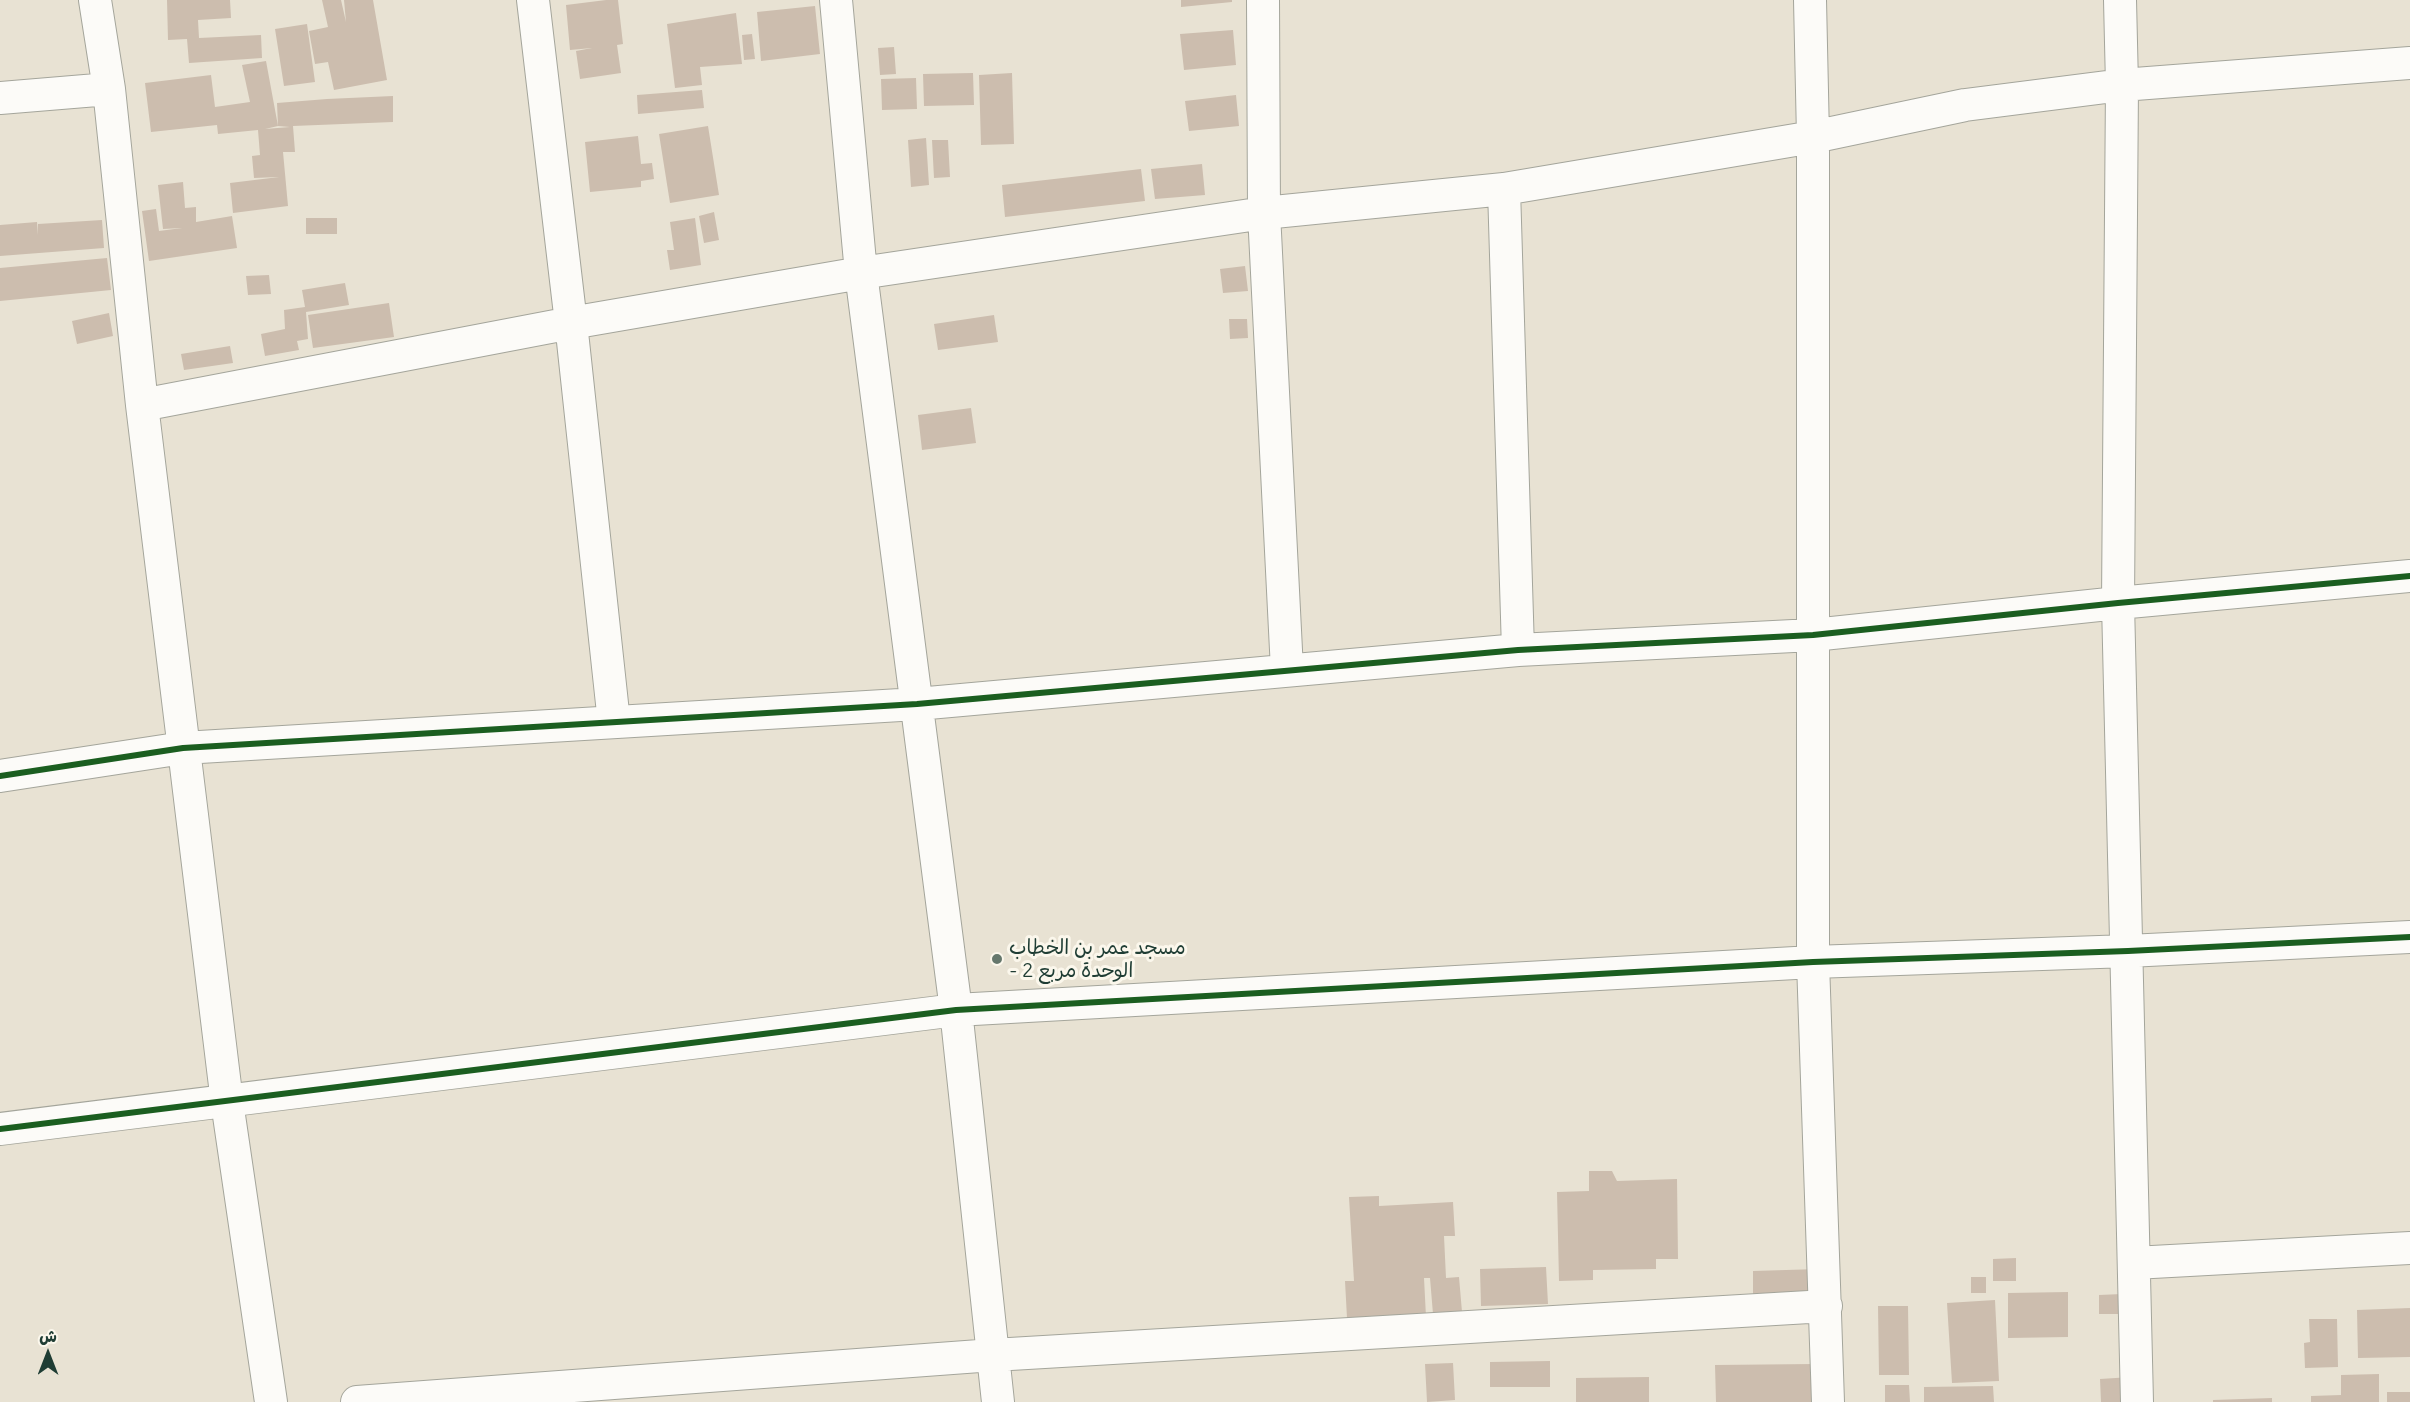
<!DOCTYPE html>
<html>
<head>
<meta charset="utf-8">
<style>
  body { margin:0 }
  #map { position:relative; width:2410px; height:1402px; overflow:hidden; background:#e8e2d3; font-family:Delius,"Playpen Sans Arabic",sans-serif }
  canvas { display:block }
  .north { position:absolute; left:18px; top:1324px; width:60px; height:60px; -webkit-text-stroke:4px #fbf7ec; paint-order:stroke; rotate:0deg; font-size:16px; font-weight:700; line-height:24px; text-align:center; color:#1f3d34 }
  .north::after { content:''; display:block; margin:auto; width:21px; height:27px; background:#1f3d34; clip-path:polygon(50% 0,100% 100%,50% 72%,0 100%) }
</style>
</head>
<body>
<div id="map">
<canvas width="2410" height="1402"></canvas>
<div class="north">ش</div>
</div>
<script>
const c = document.querySelector('canvas').getContext('2d');
c.lineJoin = 'round';
function paint(path, color) {
  c.fillStyle = color;
  c.fill(path, 'evenodd');
}
function poly(rows) {
  const path = new Path2D();
  for (const r of rows) {
    path.moveTo(r[0], r[1]);
    for (let i = 2; i < r.length; i += 2) path.lineTo(r[i], r[i + 1]);
  }
  return path;
}
function strokePath(path, color, width, dash) {
  c.strokeStyle = color;
  c.lineWidth = width;
  c.lineCap = dash ? 'butt' : 'round';
  c.setLineDash(dash || []);
  c.stroke(path);
}
function label(font, color, halo, rows, align = 'center') {
  c.font = font + ' Delius,"Playpen Sans Arabic",sans-serif';
  c.lineWidth = 6;
  c.setLineDash([]);
  c.textBaseline = 'middle';
  c.strokeStyle = halo;
  c.fillStyle = color;
  for (const [text, x, y, turn = 0] of rows) {
    c.save();
    c.translate(x, y);
    c.rotate((+turn || 0) * Math.PI / 180);
    c.textAlign = isNaN(turn) ? turn : align;
    if (halo) c.strokeText(text, 0, 0);
    c.fillText(text, 0, 0);
    c.restore();
  }
}
const building = poly([
  [167,0,230,0,231,18,198,20,199,38,261,35,262,58,189,63,187,39,168,40],
  [322,0,341,0,346,22,344,0,373,0,387,80,334,90,328,62,315,64,309,31,328,27],
  [606,0,618,0,623,44,617,45,621,73,580,79,576,51,592,48,570,50,566,5],
  [1181,0,1232,0,1232,2,1181,7],
  [815,6,820,54,761,61,757,12],
  [736,13,742,64,700,67,702,85,675,88,667,24],
  [307,24,315,82,284,86,275,29],
  [1233,30,1236,65,1184,70,1180,34],
  [752,34,755,59,744,60,742,35],
  [894,47,896,74,880,75,878,48],
  [266,61,278,126,265,129,290,127,278,126,277,103,327,99,393,96,393,122,293,126,295,152,283,152,288,206,233,213,230,183,279,177,254,178,252,156,260,155,258,130,218,134,217,125,151,132,145,83,211,75,215,107,250,102,242,65],
  [973,73,974,105,924,106,923,74],
  [1012,73,1014,144,981,145,979,75],
  [916,78,917,109,882,110,881,79],
  [702,90,704,108,638,114,637,95],
  [1236,95,1239,126,1189,131,1185,101],
  [708,126,719,195,670,203,659,134],
  [638,136,641,164,652,163,654,179,641,181,641,187,590,192,585,142],
  [926,138,929,185,911,187,908,140],
  [932,140,948,140,950,177,934,178],
  [1202,164,1205,195,1155,199,1151,169],
  [1141,169,1145,201,1005,217,1002,185],
  [183,182,185,208,196,207,196,222,232,216,237,248,149,261,142,211,156,209,159,231,182,228,163,229,158,185],
  [714,212,719,240,704,243,699,216],
  [306,218,337,218,337,234,306,234],
  [695,218,701,265,670,270,667,250,674,250,670,222],
  [102,220,104,248,0,256,0,225,37,222,38,235,38,224],
  [107,258,111,290,0,301,0,268],
  [1245,266,1248,291,1223,293,1220,269],
  [269,275,271,294,248,295,246,276],
  [345,283,349,305,306,312,308,339,297,341,299,350,265,356,261,334,285,329,284,310,305,307,302,290],
  [389,303,394,337,313,348,308,315],
  [109,313,113,336,77,344,72,321],
  [994,315,998,342,938,350,934,324],
  [1229,319,1247,319,1248,338,1230,339],
  [230,346,233,363,184,370,181,354],
  [971,408,976,443,922,450,918,415],
  [1589,1171,1612,1171,1617,1181,1677,1179,1678,1259,1656,1259,1656,1269,1593,1270,1593,1280,1559,1281,1557,1192,1589,1191],
  [1379,1196,1379,1206,1453,1202,1455,1236,1444,1236,1446,1278,1459,1277,1462,1312,1433,1314,1430,1278,1424,1278,1426,1317,1375,1320,1375,1316,1347,1318,1345,1281,1354,1281,1349,1197],
  [2016,1258,2016,1281,1993,1281,1993,1259],
  [1546,1267,1548,1304,1481,1306,1480,1269],
  [1819,1269,1820,1297,1753,1298,1753,1271],
  [1971,1277,1986,1277,1986,1293,1971,1293],
  [2068,1292,2068,1337,2008,1338,2008,1293],
  [2122,1294,2122,1314,2099,1314,2099,1295],
  [1995,1300,1999,1381,1952,1383,1947,1303],
  [1878,1306,1908,1306,1909,1375,1879,1375],
  [2410,1308,2410,1357,2358,1358,2357,1310],
  [2309,1319,2337,1319,2338,1367,2305,1368,2304,1343,2310,1342],
  [1550,1361,1550,1387,1490,1387,1490,1362],
  [1453,1363,1455,1400,1427,1402,1425,1364],
  [1814,1364,1814,1402,1716,1402,1715,1365],
  [2379,1374,2379,1402,2311,1402,2311,1396,2341,1395,2341,1375],
  [1649,1377,1649,1402,1576,1402,1576,1378],
  [2131,1377,2133,1402,2101,1402,2100,1379],
  [1885,1385,1909,1385,1910,1402,1885,1402],
  [1993,1386,1994,1402,1924,1402,1924,1387],
  [2387,1392,2410,1392,2410,1402,2387,1402],
  [2272,1398,2272,1402,2213,1402,2213,1400]
]);
const street = poly([
  [95,0,109,89,142,405,227,1102,271,1402],
  [533,0,571,323,614,722],
  [836,0,861,273,956,1010,998,1402],
  [1263,0,1264,213,1287,670],
  [1810,0,1813,137,1813,962,1828,1402],
  [2120,0,2122,85,2118,603,2137,1402],
  [0,98,109,89],
  [1504,189,1518,650],
  [142,405,571,323,861,273,1264,213,1504,189,1813,137,1965,105,2122,85,2410,63],
  [0,776,183,748,917,704,1518,650,1813,635,2118,603,2410,576],
  [0,1129,956,1010,1813,962,2128,951,2410,937],
  [2134,1263,2410,1248],
  [357,1402,993,1355,1826,1306]
]);
const cycleway = poly([
  [0,776,183,748,917,704,1518,650,1813,635,2118,603,2410,576],
  [0,1129,956,1010,1813,962,2128,951,2410,937]
]);
const markers = [
  [997,959,6,"#65776c"]
];
const poiNames = [
  ["مسجد عمر بن الخطاب",1009,948],
  ["- الوحدة مربع 2",1009,971]
];
paint(building, '#ccbdae');
strokePath(street, '#a4a59b', 34);
strokePath(street, '#fcfbf8', 32);
strokePath(cycleway, '#1b5e20', 6);
for (const [x, y, r, color] of markers) {
  const dot = new Path2D();
  dot.arc(x, y, r, 0, 2 * Math.PI);
  c.fillStyle = color;
  c.fill(dot);
  strokePath(dot, '#fbf7ec', 2);
}
label('20px', '#1f3d34', '#fbf7ec', poiNames, 'left');
</script>
</body>
</html>
